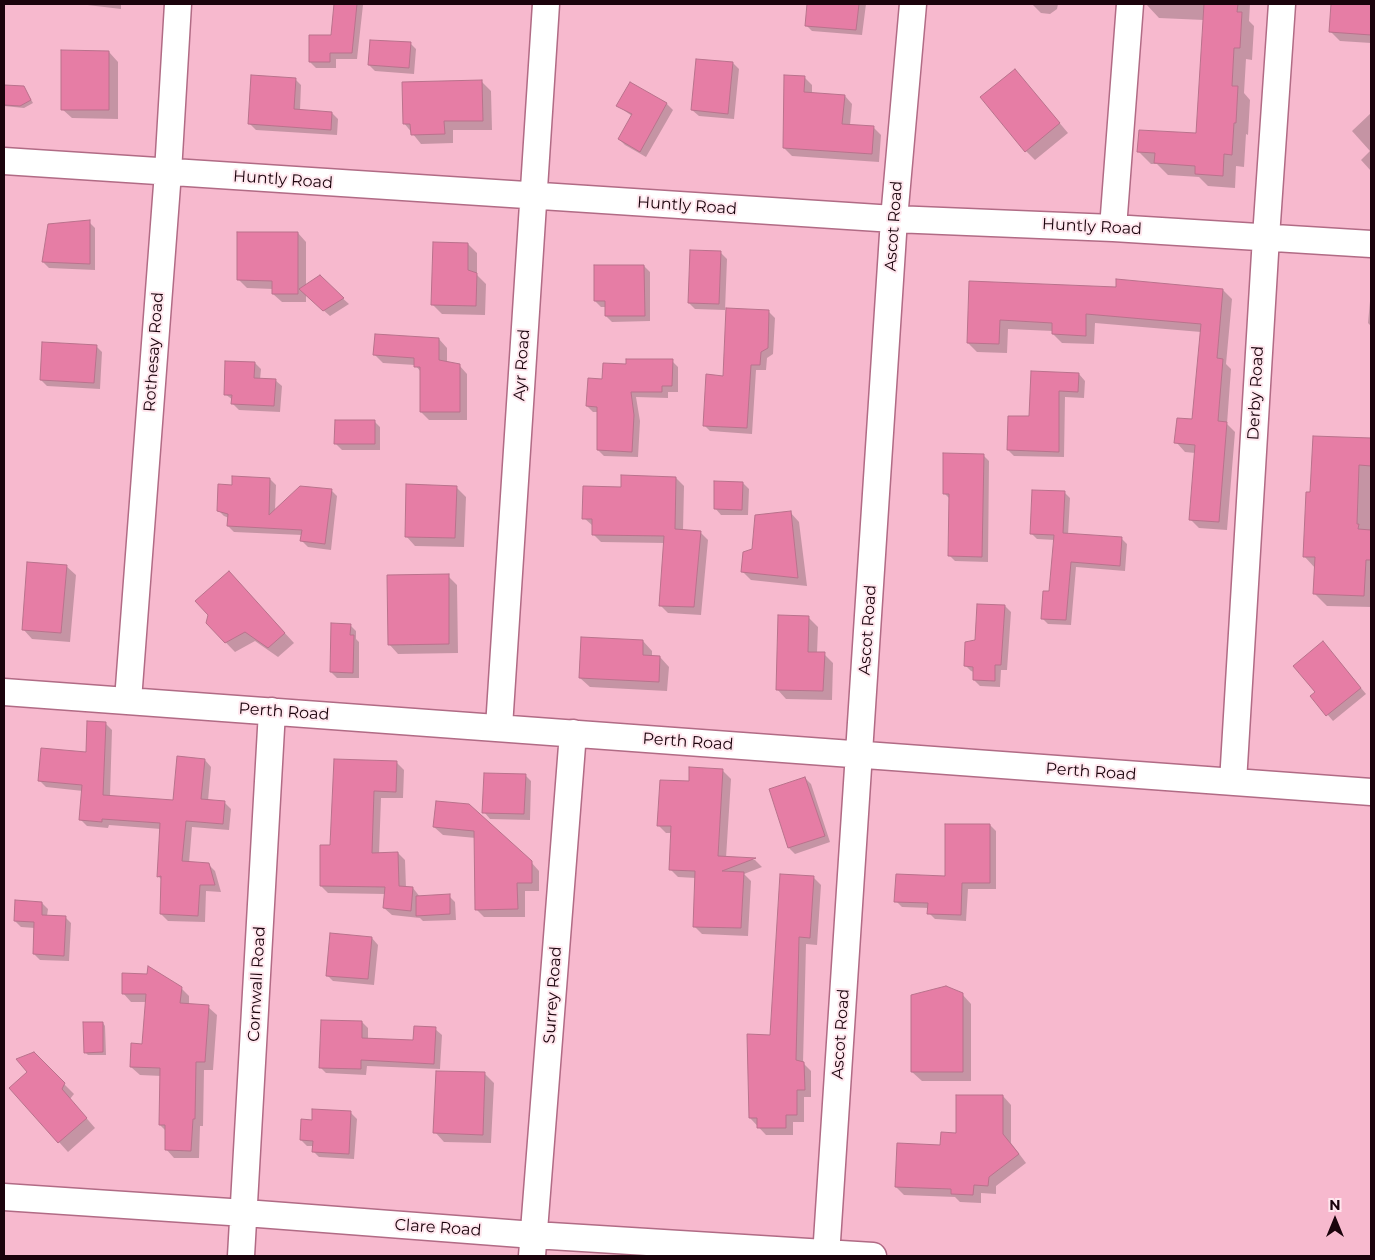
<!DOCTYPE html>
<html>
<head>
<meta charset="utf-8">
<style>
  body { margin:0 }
  #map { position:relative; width:1375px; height:1260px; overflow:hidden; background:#f7b9ce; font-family:Montserrat,sans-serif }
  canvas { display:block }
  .frame { position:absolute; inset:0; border:5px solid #1b030c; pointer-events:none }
  .north { position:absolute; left:1310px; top:1195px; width:50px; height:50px; -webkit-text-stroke:4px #ffe7ee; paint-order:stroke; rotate:0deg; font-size:14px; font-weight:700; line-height:20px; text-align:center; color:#1b030c }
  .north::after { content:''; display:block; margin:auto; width:18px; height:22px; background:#1b030c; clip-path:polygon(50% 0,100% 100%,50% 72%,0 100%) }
</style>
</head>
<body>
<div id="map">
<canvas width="1375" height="1260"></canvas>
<div class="frame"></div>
<div class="north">N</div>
</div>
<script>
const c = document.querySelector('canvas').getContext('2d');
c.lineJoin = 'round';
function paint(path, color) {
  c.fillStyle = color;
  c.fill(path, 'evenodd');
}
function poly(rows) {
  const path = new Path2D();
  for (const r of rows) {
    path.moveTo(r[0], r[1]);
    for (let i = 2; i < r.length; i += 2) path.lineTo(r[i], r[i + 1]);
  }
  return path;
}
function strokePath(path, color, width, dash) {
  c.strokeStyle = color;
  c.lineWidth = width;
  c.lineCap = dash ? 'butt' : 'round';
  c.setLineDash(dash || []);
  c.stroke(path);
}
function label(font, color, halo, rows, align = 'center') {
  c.font = font + ' Montserrat,sans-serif';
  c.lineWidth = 4;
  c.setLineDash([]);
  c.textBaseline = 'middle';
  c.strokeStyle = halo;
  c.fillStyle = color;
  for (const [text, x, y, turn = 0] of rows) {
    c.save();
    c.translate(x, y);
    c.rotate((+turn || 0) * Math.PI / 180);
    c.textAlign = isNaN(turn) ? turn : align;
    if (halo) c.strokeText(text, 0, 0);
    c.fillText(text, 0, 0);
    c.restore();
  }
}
const shadow = poly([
  [79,4,121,4,121,9],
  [336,4,361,4,363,5,357,59,336,59,336,68,316,68,310,62,333,36],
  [808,4,866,4,862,35,812,31,806,25],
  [1032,4,1058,4,1057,9,1050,14,1041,13],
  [1146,4,1250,4,1249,21,1254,26,1252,60,1246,59,1244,93,1250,100,1248,135,1246,134,1244,167,1236,166,1235,188,1208,186,1199,177,1168,175,1157,164,1151,164,1138,151,1197,135,1204,20,1159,18],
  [1333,4,1371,4,1371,43,1340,41,1331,32],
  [410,43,416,49,414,74,375,71,369,65],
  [109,52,118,62,118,119,72,118,62,109],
  [733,63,739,69,734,119,699,116,692,110],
  [1015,70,1068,133,1035,160,1026,151],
  [804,77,812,85,812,93,845,96,852,104,850,125,873,127,881,135,879,162,792,156,784,148],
  [295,79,301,85,300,111,332,113,338,119,337,135,256,130,250,124],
  [482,82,491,91,492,130,453,130,453,143,421,144,404,123],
  [630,84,667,104,673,110,646,157,625,145,619,139,632,116,618,106],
  [4,86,24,87,33,103,24,108,4,106],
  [1371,113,1371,171,1361,160,1370,151,1352,131],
  [89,222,95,228,95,270,49,268,43,262],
  [298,233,306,242,306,286,319,277,349,304,330,316,306,295,306,302,282,302,273,294,273,289,247,288,239,280],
  [468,244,477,253,477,275,486,284,485,315,442,314,432,304],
  [721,253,727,259,725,310,695,309,689,303],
  [644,266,650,272,650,321,612,322,606,316,606,307,601,307,595,301],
  [971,282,1117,289,1223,290,1232,299,1226,364,1231,369,1227,424,1235,432,1227,530,1199,528,1190,519,1195,453,1185,452,1176,442,1193,421,1201,332,1095,323,1094,344,1062,343,1053,334,1053,331,1008,329,1007,353,977,352,968,343],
  [1371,290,1371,326,1368,323],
  [769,312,775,318,773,354,767,358,766,370,756,370,752,434,710,431,704,425,724,377],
  [439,339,447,348,447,363,459,365,467,374,467,420,429,420,421,412,421,372,415,365,383,363,374,354],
  [96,346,102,352,100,389,47,386,41,380],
  [672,361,678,367,678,392,668,392,668,398,636,397,640,421,638,457,604,456,598,450,598,412,593,412,587,406,603,380,627,365],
  [255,363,261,369,260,380,275,380,282,386,280,412,239,410,233,404,233,400,225,394],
  [1032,372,1079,374,1085,381,1084,398,1065,397,1064,457,1014,456,1008,450,1030,418],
  [374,421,380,427,380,450,342,450,336,444],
  [1314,437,1371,439,1371,607,1327,606,1314,593,1315,568,1304,556,1312,493],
  [983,455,989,461,988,562,955,561,949,555,950,499,944,493],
  [676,478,684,486,683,531,700,532,708,540,701,615,668,613,660,605,665,543,601,542,593,534,593,526,584,518],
  [270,479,276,485,275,511,331,490,337,496,331,550,308,547,302,541,302,535,234,532,228,526,229,518,224,516,218,510,233,486],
  [743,483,749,489,748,515,721,515,715,508],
  [456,487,466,497,464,547,415,546,406,536],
  [1064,492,1070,498,1068,535,1121,538,1127,544,1125,571,1076,567,1071,625,1048,624,1042,618,1051,593,1055,540,1037,539,1031,533],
  [790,512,799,522,807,586,751,580,742,571,753,549],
  [66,566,76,575,70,642,32,639,23,629],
  [448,576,457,585,458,653,398,654,389,644],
  [238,582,294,643,278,657,255,641,235,652,207,623],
  [1005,606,1011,612,1007,670,1001,670,1000,687,980,686,974,680,974,672,971,671,965,665,976,641],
  [780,617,809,618,818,627,817,653,824,654,833,663,832,700,786,699,777,689],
  [350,625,356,631,356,639,359,642,359,678,337,678,331,672],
  [643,641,652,651,652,657,660,657,669,667,667,691,590,687,580,678],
  [1329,649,1366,694,1333,721,1312,696,1316,693],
  [105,723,112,730,110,796,174,802,205,760,211,767,208,801,224,802,231,809,229,830,192,827,189,863,208,864,215,871,221,892,206,891,205,922,168,921,161,914,162,880,158,876,161,829,109,825,108,828,87,826,80,819,83,791,46,787,39,780,87,754],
  [335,760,396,762,404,770,403,798,381,798,379,854,398,853,405,860,406,888,413,888,420,897,449,896,455,902,456,920,423,921,420,918,392,915,384,908,385,894,328,893,321,886,331,846],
  [723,771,731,779,726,858,755,860,762,867,744,874,751,881,748,936,702,934,694,926,696,878,678,877,670,869,672,833,666,833,658,825,690,783],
  [525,775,531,781,530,820,490,819,484,812],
  [805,778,811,784,830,842,795,854,789,848],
  [437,802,531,862,539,871,539,891,525,891,525,917,484,917,476,909,476,838,443,835,434,827],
  [990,825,996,831,996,889,968,889,966,921,935,919,929,913,929,908,902,907,896,901,946,877],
  [813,877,821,885,817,945,806,944,803,1063,811,1071,811,1097,804,1097,804,1122,793,1122,793,1135,766,1135,750,1118],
  [42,903,48,909,47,916,65,917,71,923,69,961,40,960,34,954,35,928,21,927,15,921],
  [372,938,378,945,374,985,333,981,327,975],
  [181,988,189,996,189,1005,208,1007,217,1015,213,1070,204,1070,203,1126,200,1126,199,1158,174,1158,166,1149,166,1131,160,1125,162,1076,140,1075,131,1067,143,1045,146,1002,131,1002,123,993],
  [962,994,971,1004,971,1081,922,1081,912,1072],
  [362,1022,368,1028,368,1039,414,1041,435,1029,442,1035,440,1069,367,1066,366,1075,326,1073,320,1067],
  [103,1023,105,1026,106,1055,88,1055,85,1052],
  [34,1054,74,1094,70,1099,95,1128,68,1152,10,1088,29,1072],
  [484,1073,494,1083,491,1143,444,1142,435,1132],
  [1003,1096,1011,1105,1011,1143,1026,1163,996,1186,996,1194,981,1193,981,1203,960,1202,955,1197,904,1195,896,1187,941,1147],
  [351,1113,357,1119,354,1159,319,1157,313,1151,314,1146,307,1146,301,1140,313,1121]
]);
const building = poly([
  [334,4,357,4,352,53,330,53,330,62,309,62,309,35,331,35,334,4],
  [807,4,859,4,856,30,805,26,807,4],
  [1204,4,1238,4,1237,12,1242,12,1240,48,1234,48,1232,86,1238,86,1236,123,1234,123,1232,155,1224,154,1223,176,1195,174,1195,166,1154,163,1155,153,1137,152,1139,130,1196,133,1204,4],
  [1331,4,1371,4,1371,35,1329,32,1331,4],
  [370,40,411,42,409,68,368,65,370,40],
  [61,50,109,51,109,110,61,110,61,50],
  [696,59,733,62,728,114,691,110,696,59],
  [1015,69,1060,123,1025,152,980,97,1015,69],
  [251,75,296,78,294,109,332,112,331,130,248,124,251,75],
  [784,75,805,76,804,92,845,95,842,124,874,126,872,154,783,148,784,75],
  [482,80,483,121,444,121,445,134,411,135,410,124,403,124,402,82,482,80],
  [630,82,667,103,640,152,618,139,632,114,616,106,630,82],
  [4,85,24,86,31,100,20,106,4,105,4,85],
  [90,220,90,264,42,262,48,224,90,220],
  [237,232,298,232,298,294,272,294,272,281,237,280,237,232],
  [433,242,468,243,468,270,477,273,476,306,431,305,433,242],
  [690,250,721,251,719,304,688,303,690,250],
  [594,265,644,265,645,316,605,316,605,301,594,301,594,265],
  [320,275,344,298,323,311,299,289,320,275],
  [1116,279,1223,289,1217,358,1223,359,1218,421,1227,422,1219,522,1189,520,1195,445,1174,443,1177,418,1192,419,1201,324,1086,314,1086,336,1052,334,1052,323,1000,320,999,344,967,343,969,281,1116,287,1116,279],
  [726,308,769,310,768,348,761,352,760,365,751,365,747,428,703,426,706,374,723,376,726,308],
  [375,334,439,338,439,360,460,364,460,412,420,412,420,367,414,367,414,358,373,355,375,334],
  [42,342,97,345,94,383,40,380,42,342],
  [626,359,673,359,672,386,662,386,662,392,631,392,634,415,632,452,597,450,597,407,586,406,588,378,602,379,603,363,626,364,626,359],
  [225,361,255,362,254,378,276,379,274,406,231,404,232,395,224,395,225,361],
  [1031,371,1079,373,1078,392,1059,391,1059,452,1007,450,1008,416,1029,416,1031,371],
  [335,420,375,420,375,444,334,444,335,420],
  [1313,436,1371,438,1371,466,1359,465,1357,524,1359,524,1358,529,1371,530,1371,560,1366,560,1364,596,1313,594,1315,557,1303,557,1306,492,1310,492,1313,436],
  [943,453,984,454,982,557,948,556,949,494,943,494,943,453],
  [621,475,676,477,675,529,701,531,694,607,659,606,664,536,592,535,592,519,582,519,583,486,621,487,621,475],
  [232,476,270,478,269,515,300,486,332,489,325,544,300,541,302,530,227,526,228,514,217,511,218,484,232,485,232,476],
  [714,481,743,482,742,510,714,509,714,481],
  [406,484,457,486,455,538,405,537,406,484],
  [1032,490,1065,491,1063,533,1122,537,1120,566,1071,562,1066,620,1041,619,1043,591,1049,591,1054,535,1030,534,1032,490],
  [791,511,798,578,741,572,743,552,752,549,755,515,791,511],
  [27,562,67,565,61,633,22,630,27,562],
  [229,571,285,633,268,648,245,632,225,643,206,623,208,615,195,601,229,571],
  [449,574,449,644,388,645,387,575,449,574],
  [977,604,1005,605,1001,665,995,665,995,681,973,680,973,667,964,666,965,642,975,640,977,604],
  [778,615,809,616,808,652,825,652,823,691,776,690,778,615],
  [331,623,351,624,350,635,354,635,353,673,330,672,331,623],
  [581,637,643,640,643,655,660,656,659,682,579,678,581,637],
  [1323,641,1361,688,1326,716,1310,696,1315,692,1293,666,1323,641],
  [87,721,106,722,103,795,173,800,177,756,205,759,201,799,225,801,223,824,186,821,182,861,209,863,215,885,200,885,198,916,160,914,161,876,157,877,160,823,102,819,102,822,79,820,82,785,38,781,41,748,86,752,87,721],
  [334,759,397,761,396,792,374,791,372,853,398,852,399,886,413,887,411,911,383,908,385,887,320,886,320,845,330,845,334,759],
  [689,767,723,769,718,856,756,858,722,871,744,872,741,928,693,927,695,871,669,870,671,826,657,826,660,780,689,781,689,767],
  [484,773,526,774,524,814,482,813,484,773],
  [805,777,825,836,788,848,769,789,805,777],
  [436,801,469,804,532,861,532,883,517,883,518,909,475,910,474,831,433,827,436,801],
  [945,824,990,824,990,883,962,883,961,915,927,914,928,903,894,902,896,874,945,876,945,824],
  [780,874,814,876,810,938,799,937,796,1060,804,1062,805,1090,797,1090,797,1115,786,1115,786,1128,757,1128,757,1118,749,1118,747,1034,770,1035,780,874],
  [450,894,450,914,416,916,416,896,450,894],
  [15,900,42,902,42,915,66,916,64,956,33,954,34,922,14,921,15,900],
  [330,933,372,937,368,979,326,976,330,933],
  [148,966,182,987,180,1003,209,1005,205,1062,196,1062,195,1119,193,1119,191,1151,165,1150,165,1125,159,1125,160,1068,130,1067,131,1043,142,1044,146,994,122,994,122,973,147,974,148,966],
  [946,986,963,993,963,1072,911,1072,911,995,946,986],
  [321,1020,362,1021,362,1038,413,1040,414,1026,436,1027,434,1064,361,1060,361,1069,319,1068,321,1020],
  [83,1022,103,1022,103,1052,84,1053,83,1022],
  [34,1052,65,1083,62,1089,87,1118,58,1143,9,1088,27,1072,16,1059,34,1052],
  [436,1071,485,1072,483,1135,433,1133,436,1071],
  [956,1095,1003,1095,1003,1134,1019,1154,989,1177,988,1186,974,1185,973,1195,951,1194,951,1189,895,1187,897,1143,940,1145,941,1132,956,1133,956,1095],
  [312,1109,351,1111,349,1154,312,1152,313,1141,300,1140,301,1119,312,1120,312,1109]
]);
const minor = poly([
  [4,161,894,219,1113,228,1371,244],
  [1113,228,1130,4],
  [4,692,1371,792],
  [128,700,168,172,178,4],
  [499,727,546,4],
  [1233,782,1266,237,1282,4],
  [4,1197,245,1213,534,1235,873,1256],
  [241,1256,272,711],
  [532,1256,573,733],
  [826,1256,894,219,913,4]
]);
const streetNames = [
  ["Huntly Road",283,180,4],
  ["Huntly Road",687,206,4],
  ["Ascot Road",894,226,-86],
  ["Huntly Road",1092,227,3],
  ["Rothesay Road",154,352,-86],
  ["Ayr Road",522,365,-86],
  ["Derby Road",1256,393,-87],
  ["Ascot Road",868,630,-86],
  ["Perth Road",284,712,4],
  ["Perth Road",688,742,4],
  ["Perth Road",1091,772,4],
  ["Cornwall Road",257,984,-87],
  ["Surrey Road",553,995,-86],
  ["Ascot Road",841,1034,-86],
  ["Clare Road",438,1228,4]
];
paint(shadow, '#0003');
paint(building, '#e67da5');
strokePath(building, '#b9728c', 1);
strokePath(minor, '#b16b85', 29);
strokePath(minor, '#fff', 26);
label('16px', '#1b030c', '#ffe7ee', streetNames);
</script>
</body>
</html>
